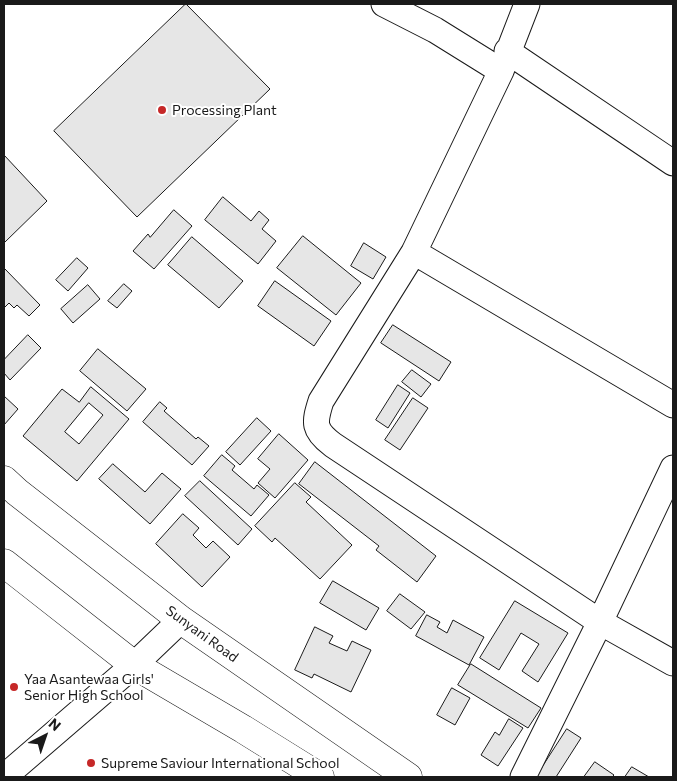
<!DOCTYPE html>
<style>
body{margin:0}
#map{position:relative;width:677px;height:781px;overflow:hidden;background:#fff;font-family:Commissioner,sans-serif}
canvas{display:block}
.frame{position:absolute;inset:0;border:5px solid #1a1a1a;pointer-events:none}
.north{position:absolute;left:20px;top:711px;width:50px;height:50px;-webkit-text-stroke:4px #fff;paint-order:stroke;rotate:41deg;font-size:14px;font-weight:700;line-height:20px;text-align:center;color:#1a1a1a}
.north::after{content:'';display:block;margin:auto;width:18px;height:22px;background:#1a1a1a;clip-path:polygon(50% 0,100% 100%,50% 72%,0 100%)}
</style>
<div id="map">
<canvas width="677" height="781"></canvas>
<div class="frame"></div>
<div class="north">N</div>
</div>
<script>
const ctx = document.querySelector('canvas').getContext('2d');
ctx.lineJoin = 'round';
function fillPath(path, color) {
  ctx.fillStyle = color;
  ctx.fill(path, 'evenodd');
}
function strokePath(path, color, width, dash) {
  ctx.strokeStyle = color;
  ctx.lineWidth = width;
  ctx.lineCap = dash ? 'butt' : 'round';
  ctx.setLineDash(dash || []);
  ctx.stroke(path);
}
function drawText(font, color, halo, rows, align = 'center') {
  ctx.font = font + ' Commissioner,sans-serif';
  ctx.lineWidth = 4;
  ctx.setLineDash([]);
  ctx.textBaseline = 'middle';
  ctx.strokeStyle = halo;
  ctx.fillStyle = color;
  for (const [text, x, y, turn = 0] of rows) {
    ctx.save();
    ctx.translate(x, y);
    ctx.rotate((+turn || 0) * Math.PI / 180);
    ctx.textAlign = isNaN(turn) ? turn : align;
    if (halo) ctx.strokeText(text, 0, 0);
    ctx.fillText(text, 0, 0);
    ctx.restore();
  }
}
const building = new Path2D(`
 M186,4L270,89L137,217L54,131Z
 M4,155L47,201L4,243Z
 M223,197L251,221L259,211L269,220L262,229L276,241L258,264L205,220Z
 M174,210L192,226L154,269L133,251L148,234L150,237Z
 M303,236L361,283L336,315L277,268Z
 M192,237L243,281L219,308L168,265Z
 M364,243L386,257L373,279L351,266Z
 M77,258L88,268L68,291L56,280Z
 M4,268L40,305L29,316L17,305L14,308L9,303L4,308Z
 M275,281L331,321L314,346L258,306Z
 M124,284L132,291L117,308L108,301Z
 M88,285L100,299L73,323L61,309Z
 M393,325L451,362L439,381L381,343Z
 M28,335L41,348L10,380L4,373V360Z
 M98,349L146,389L127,411L80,371Z
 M412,370L431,384L421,397L402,382Z
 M398,385L410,393L388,428L376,420Z
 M91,387L129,419L77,481L23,436L62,389L79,402ZM89,403L103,415L79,444L65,432Z
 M4,396L18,409L4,425Z
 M413,398L428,408L400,450L385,440Z
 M160,402L167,408L164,411L196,439L198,437L209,446L192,465L143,422Z
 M257,418L271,431L240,465L226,452Z
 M279,434L308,460L275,498L258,483L270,469L258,459Z
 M222,455L235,466L232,470L254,489L257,485L269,495L251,516L204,476Z
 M315,462L436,556L417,582L376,550L379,546L299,484Z
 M113,464L145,492L162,473L181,489L150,524L99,479Z
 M200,481L252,529L238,545L185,496Z
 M295,483L311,497L306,502L352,545L320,579L275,538L272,542L255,526Z
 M183,514L199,528L193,535L206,548L213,541L230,557L202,587L156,544Z
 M333,581L379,608L366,630L320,603Z
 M400,594L425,612L411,629L387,611Z
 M515,601L568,633L538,682L522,671L539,644L521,633L499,670L480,658Z
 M427,615L440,622L437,627L447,633L453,620L484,637L469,665L416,636Z
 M315,627L333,636L329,643L347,651L352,641L371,650L351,692L314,674L312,678L295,670Z
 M471,664L541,708L528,728L458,685Z
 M452,688L470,698L455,725L437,715Z
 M509,719L523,728L498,766L481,755L495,732L499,735Z
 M567,729L581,738L556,777H536Z
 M595,762L614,775L612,777H584Z
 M632,767L649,777H625Z`);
fillPath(building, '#e6e6e6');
strokePath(building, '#1a1a1a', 1);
const minor = new Path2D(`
 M384,4L435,30L501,71
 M527,4L501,71L414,252L321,401C314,423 313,430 333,445L600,622L673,663
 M507,51L673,163
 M414,252L673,405
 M4,777L134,665L181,620
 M523,777L600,622L673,468`);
const major = new Path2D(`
 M4,480L17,492L181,620L408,777
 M4,563L134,665L243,729L320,777`);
strokePath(minor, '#1a1a1a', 27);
strokePath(major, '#1a1a1a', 29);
strokePath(minor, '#fff', 25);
strokePath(major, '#fff', 28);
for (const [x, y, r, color] of [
 [162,110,5,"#c62828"],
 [14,687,5,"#c62828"],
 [91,763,5,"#c62828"]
]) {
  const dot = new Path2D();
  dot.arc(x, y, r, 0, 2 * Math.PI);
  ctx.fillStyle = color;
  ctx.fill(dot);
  strokePath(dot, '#fff', 2);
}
drawText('14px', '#1a1a1a', '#fff', [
 ["Processing Plant",172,110],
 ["Yaa Asantewaa Girls'",24,679],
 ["Senior High School",24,695],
 ["Supreme Saviour International School",101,763]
], 'left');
drawText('14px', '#1a1a1a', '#fff', [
 ["Sunyani Road",202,634,36]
]);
</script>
